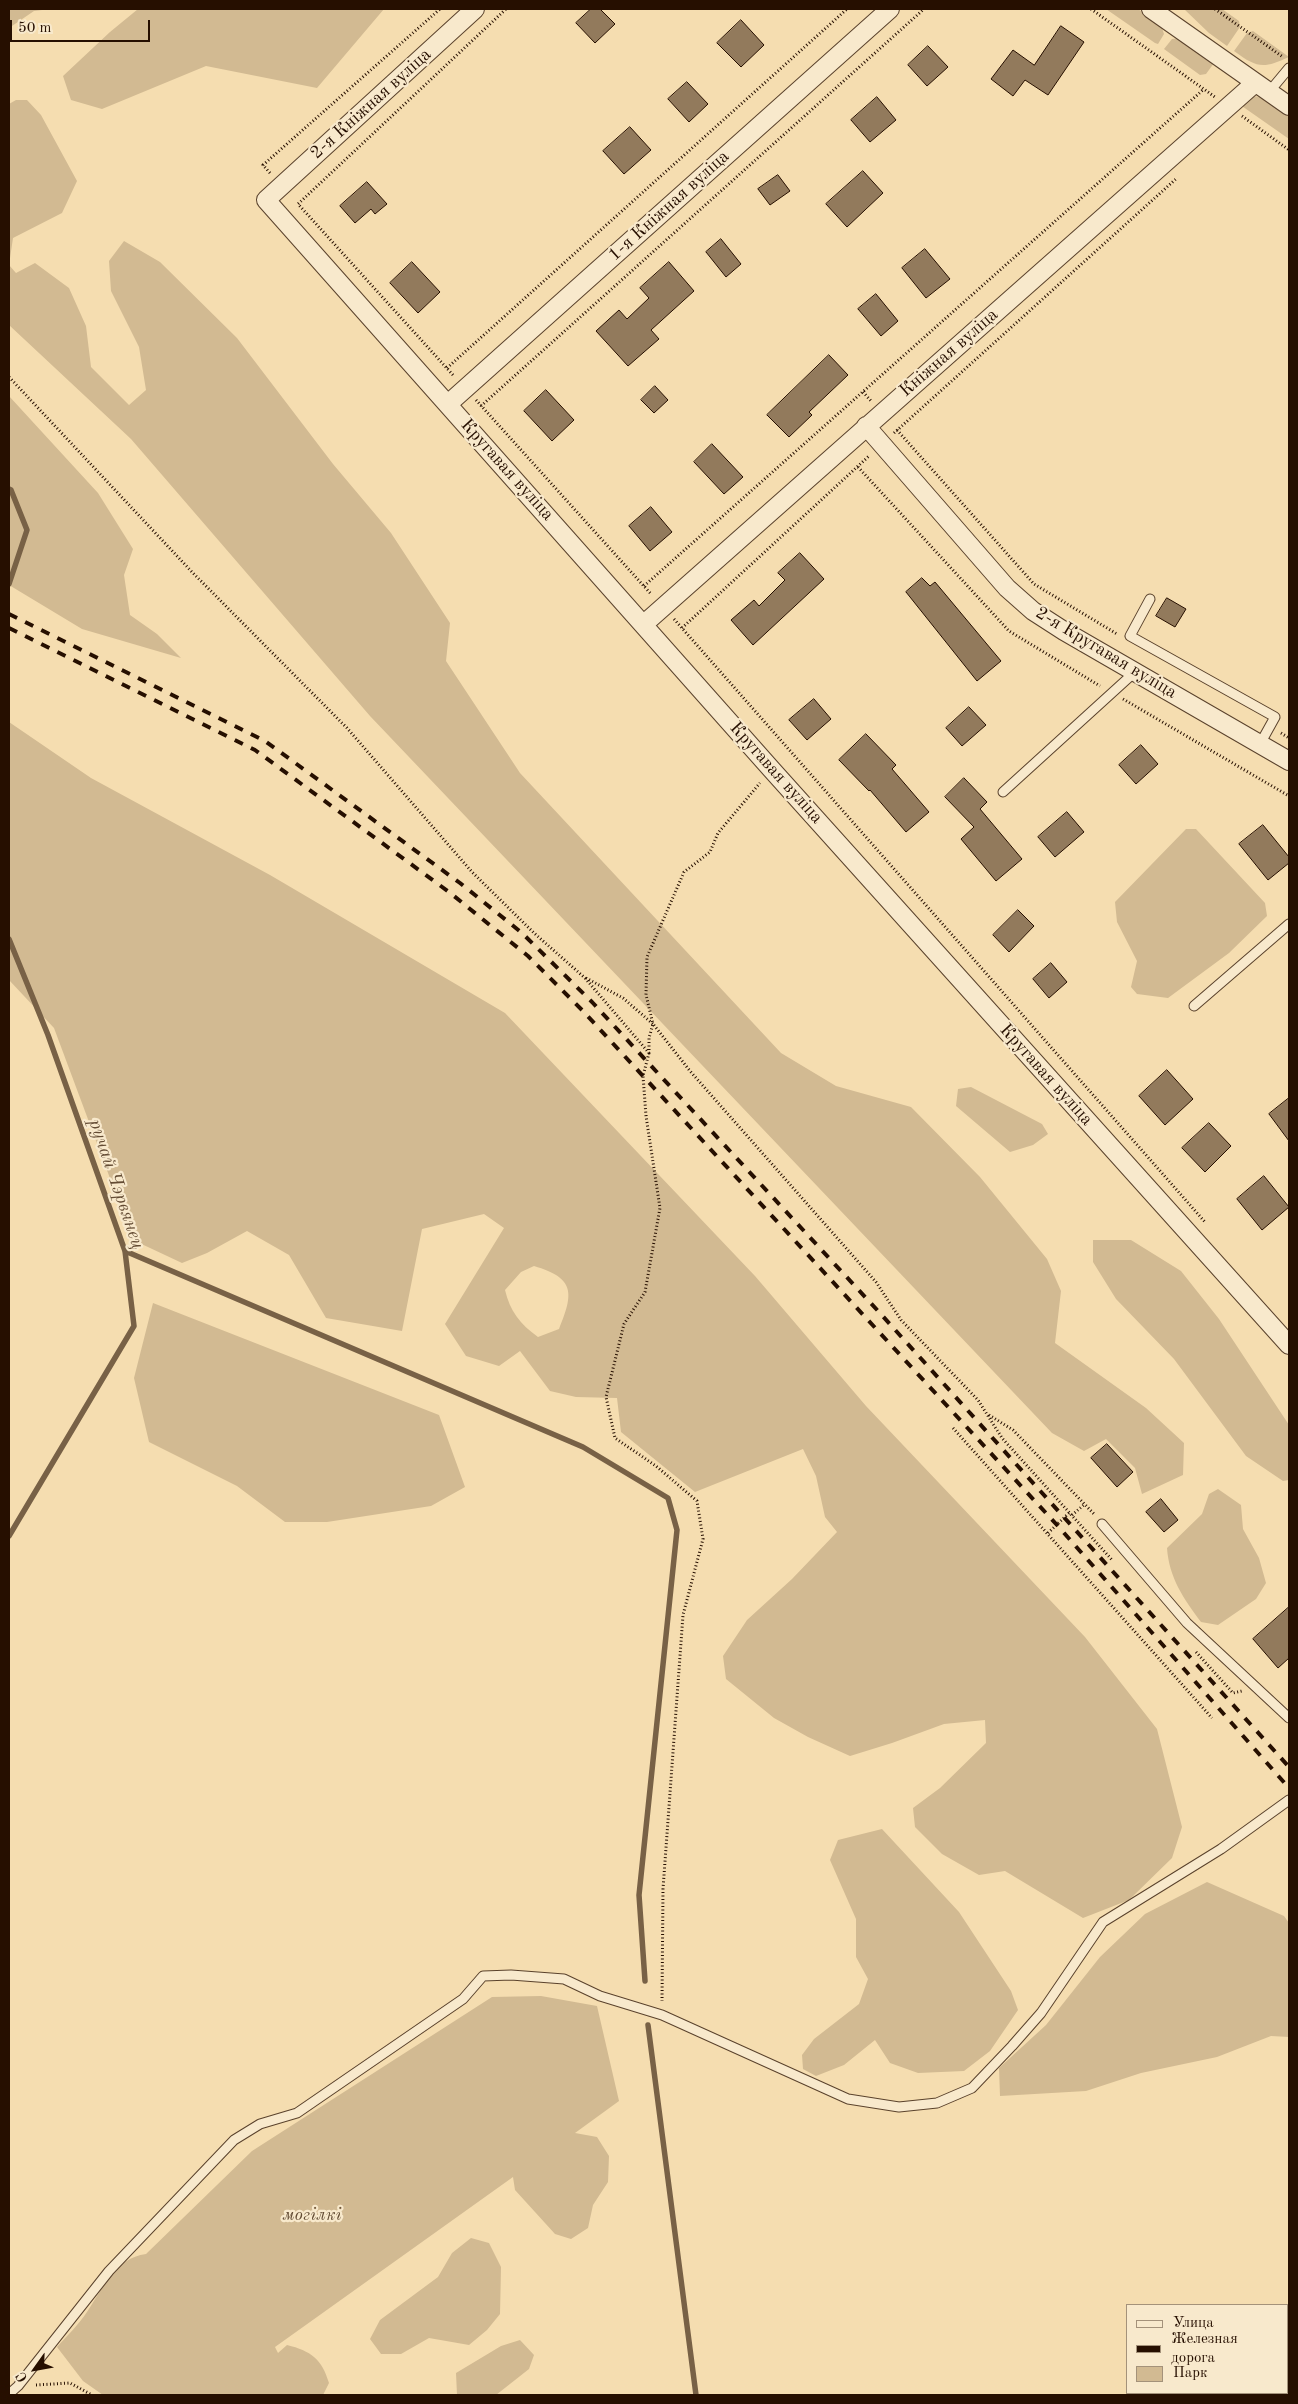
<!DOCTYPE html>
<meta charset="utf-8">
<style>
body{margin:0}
#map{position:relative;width:1298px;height:2404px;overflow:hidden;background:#f5ddb0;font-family:"Old Standard TT",serif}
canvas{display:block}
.frame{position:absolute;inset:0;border:10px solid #260f00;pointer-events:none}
.legend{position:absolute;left:1126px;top:2304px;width:162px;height:90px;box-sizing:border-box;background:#f8e9cc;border:1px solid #a4927a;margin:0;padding:6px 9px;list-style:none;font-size:15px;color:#260f00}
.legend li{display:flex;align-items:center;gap:10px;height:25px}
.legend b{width:25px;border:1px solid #a4927a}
.north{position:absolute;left:10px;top:2344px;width:50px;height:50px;-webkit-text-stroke:4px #f8e9cc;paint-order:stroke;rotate:238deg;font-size:14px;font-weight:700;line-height:20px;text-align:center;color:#260f00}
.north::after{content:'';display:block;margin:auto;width:18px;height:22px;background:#260f00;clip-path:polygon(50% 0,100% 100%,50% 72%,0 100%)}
.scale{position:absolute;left:10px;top:20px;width:140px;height:22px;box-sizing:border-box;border:2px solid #260f00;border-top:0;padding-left:6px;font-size:15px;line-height:18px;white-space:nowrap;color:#260f00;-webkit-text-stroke:4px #f8e9cc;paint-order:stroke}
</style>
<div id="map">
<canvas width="1298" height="2404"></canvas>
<div class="frame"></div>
<ul class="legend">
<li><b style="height:6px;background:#f8e9cc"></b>Улица</li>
<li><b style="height:6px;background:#260f00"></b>Железная дорога</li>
<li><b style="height:14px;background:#d2ba92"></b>Парк</li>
</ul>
<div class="north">С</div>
<div class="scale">50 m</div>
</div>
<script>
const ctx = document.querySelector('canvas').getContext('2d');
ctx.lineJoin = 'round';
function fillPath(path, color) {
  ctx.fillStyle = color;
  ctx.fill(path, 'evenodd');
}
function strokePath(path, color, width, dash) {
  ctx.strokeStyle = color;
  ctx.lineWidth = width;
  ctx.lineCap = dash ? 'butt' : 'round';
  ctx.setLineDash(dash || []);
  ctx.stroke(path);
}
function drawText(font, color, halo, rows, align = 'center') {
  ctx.font = font + ' "Old Standard TT",serif';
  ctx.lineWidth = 4.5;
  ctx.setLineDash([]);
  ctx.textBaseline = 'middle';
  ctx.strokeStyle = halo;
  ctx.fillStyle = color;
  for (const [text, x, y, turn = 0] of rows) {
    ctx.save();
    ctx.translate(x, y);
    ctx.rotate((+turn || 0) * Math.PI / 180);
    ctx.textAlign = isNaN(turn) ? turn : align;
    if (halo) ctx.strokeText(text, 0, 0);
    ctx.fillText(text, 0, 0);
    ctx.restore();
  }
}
fillPath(new Path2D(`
 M9,9H50L34,11L9,28Z
 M138,9H384L317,88L206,66L102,109L71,100L63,76L110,32Z
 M1106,9H1138L1161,25L1164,34L1158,44L1155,43Z
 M1184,9H1222L1239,21L1240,27L1227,46L1209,33Z
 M1253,31L1289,57C1263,69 1257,68 1234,51L1247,33Z
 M1180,38L1214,63L1206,74L1200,75L1164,49L1172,39Z
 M1254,96L1264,98L1289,115V139L1239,104Z
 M16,100H27L41,115L77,181L62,213L13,238L9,265L16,273L35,263L69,288L86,326L91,367L129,405L146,390L139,347L111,291L109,261L124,241L160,262L237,338L333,464L391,533L450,623L446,661L520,773L781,1053L836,1086L911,1107L980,1177L1047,1259L1061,1291L1055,1343L1146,1408L1184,1443L1183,1475L1142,1494L1135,1468L1106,1439L1084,1451L1052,1433L370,716L131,439L9,325V104Z
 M9,396L98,493L133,549L124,575L130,615L157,634L181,658L82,629L9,585Z
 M9,722L91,778L270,875L505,1013L755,1276L866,1406L1085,1637L1157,1729L1182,1827L1172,1858L1129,1900L1083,1918L1005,1871L979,1875L942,1854L915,1827L913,1808L940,1788L986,1743L985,1720L944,1724L892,1743L850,1756L808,1737L774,1718L726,1679L723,1656L747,1620L792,1579L837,1532L825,1517L816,1476L803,1449L695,1492L621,1432L617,1398L576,1397L550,1391L520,1351L499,1366L466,1356L445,1324L504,1228L484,1214L422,1229L402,1331L326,1318L289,1255L247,1231L207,1253L182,1263L133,1240L54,1028L9,980ZM534,1266C575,1278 574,1293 559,1329L538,1337C520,1324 510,1311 505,1290L521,1272Z
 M1186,829H1196L1265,903L1267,916L1229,953L1168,998L1137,994L1131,987L1137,961L1117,922L1115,902Z
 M971,1087L1042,1124L1048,1134L1033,1145L1010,1152L956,1106L958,1089Z
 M1093,1240H1131L1181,1271L1219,1319L1289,1425V1480L1283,1481L1246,1456L1174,1359L1116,1299L1093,1262Z
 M153,1303L439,1415L465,1487L431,1506L327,1522H285L237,1486L149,1442L134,1378Z
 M1218,1489L1241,1505L1243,1529L1259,1558L1266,1583L1256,1599L1218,1625L1201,1622C1184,1599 1169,1578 1167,1548L1202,1514L1209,1494Z
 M882,1829L959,1912L1011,1991L1018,2010L990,2051L964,2071L918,2073L890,2063L875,2040L844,2065L816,2076L803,2069L802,2055L814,2039L859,2004L868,1979L856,1957V1919L830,1860L838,1840Z
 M1207,1882L1284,1916L1289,1923V2037L1271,2036L1217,2057L1141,2073L1086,2091L1000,2096L999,2068L1046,2025L1100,1957L1145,1914Z
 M541,1996L597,2006L619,2101L575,2133L597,2137L609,2156L608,2182L593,2205L588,2228L571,2239L555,2234L515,2190L513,2177L275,2347L278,2353L287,2345C311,2351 322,2359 329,2383L323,2395H103L83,2381L57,2347C67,2336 79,2324 87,2312C103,2288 115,2258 146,2254L252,2151L492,1997Z
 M471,2238L489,2243L501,2267L500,2314L487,2330L469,2345L429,2338L401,2354H381L370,2339L380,2320L438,2277L452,2253Z
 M520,2340L534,2355L529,2369L496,2395H457L456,2373L501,2346Z`), '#d2ba92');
strokePath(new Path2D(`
 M9,489L11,490L27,530L9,584
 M9,939L48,1035L125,1251L134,1326L9,1536
 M125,1251L583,1447L668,1498L677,1530L639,1895L645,1981
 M648,2025L696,2395`), '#786146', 5.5);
const building = new Path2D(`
 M591,9H600L615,24L595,43L576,23Z
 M741,20L764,45L741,67L717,43Z
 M1061,26L1084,42L1048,95L1025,80L1013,96L991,79L1013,50L1034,65Z
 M928,46L948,67L927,86L908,65Z
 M687,82L708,104L689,122L668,99Z
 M877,97L896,120L870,142L851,120Z
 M630,127L651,150L624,174L603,151Z
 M863,171L883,193L847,227L826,204Z
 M778,175L790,191L770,205L758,189Z
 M367,182L387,204L375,214L371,209L355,223L340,206Z
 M721,239L741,264L726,277L706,252Z
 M925,249L950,279L926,298L902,268Z
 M412,262L440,292L418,313L390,283Z
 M669,262L694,291L651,330L659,339L628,366L596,331L619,310L627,319L649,298L640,288Z
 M876,294L898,321L881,336L858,309Z
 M829,355L848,375L809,412L812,415L789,437L767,415Z
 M655,386L668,400L654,413L641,400Z
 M546,390L574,420L552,441L524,411Z
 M712,444L743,477L724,494L694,462Z
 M651,507L672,532L650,551L629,526Z
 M800,553L824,579L753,645L731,620L754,600L759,606L785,580L778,573Z
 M922,578L930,586L935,582L1001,661L977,681L906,592Z
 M1167,598L1186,609L1175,627L1156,616Z
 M814,699L831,719L807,740L789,720Z
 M969,707L986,725L962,746L946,728Z
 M866,734L896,765L892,769L929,812L906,832L870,790L869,791L839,760Z
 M1141,745L1158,764L1136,784L1119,765Z
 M964,778L987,802L980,809L1022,859L996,881L961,839L974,827L945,797Z
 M1067,812L1084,832L1055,857L1038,837Z
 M1263,825L1289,857V863L1268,880L1239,844Z
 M1018,910L1034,926L1009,952L993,935Z
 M1051,963L1067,982L1049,998L1033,979Z
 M1167,1070L1193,1099L1165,1125L1139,1096Z
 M1289,1098V1141L1269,1114Z
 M1209,1123L1231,1146L1205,1172L1182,1148Z
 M1264,1176L1289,1207L1262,1230L1237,1199Z
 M1107,1444L1133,1472L1117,1487L1091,1458Z
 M1161,1499L1178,1520L1164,1532L1146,1512Z
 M1289,1607V1658L1278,1668L1253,1639Z`);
fillPath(building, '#927a5c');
strokePath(building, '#260f00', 1);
const lane = new Path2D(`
 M1269,92L1289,68
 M1150,599L1130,636L1275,717L1260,744
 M1003,792L1136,671
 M1194,1006L1289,924
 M1102,1524L1187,1623L1289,1718
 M9,2394L18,2386L109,2271L234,2140L260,2124L297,2113L463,1999L483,1976L511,1975L564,1979L600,1996L662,2015L848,2099L899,2107L937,2103L972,2088L1012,2046L1041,2013L1103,1922L1221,1849L1289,1800`);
const street = new Path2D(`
 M475,9L266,200L772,770L1289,1345
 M1151,9L1289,106
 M448,404L890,9
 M866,426L1007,588L1033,611L1064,631L1289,761
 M644,624L1255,83`);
strokePath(lane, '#5a422c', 11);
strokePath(street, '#5a422c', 20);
strokePath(new Path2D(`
 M1091,9L1215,97
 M1215,9L1283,57
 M1242,116L1289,150
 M270,173L263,165L440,9
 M447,368L847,9
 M453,375L298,204L506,9
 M9,377L192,572L347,728L472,872L534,933L585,978L649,1053V1038L653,1024L690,1071L876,1282L901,1320L978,1400L1002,1438L1113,1561
 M863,392L871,401
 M476,400L651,594
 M481,406L924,9
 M897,430L1034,584L1117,634
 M894,433L1177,178
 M858,467L1009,631L1100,686
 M644,586L1204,89
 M674,619L1205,1222
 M682,628L869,456
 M1123,699L1289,796
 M1281,733L1289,738
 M586,978L623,998L653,1024L646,995L647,957L684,872L710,852L718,833L760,783
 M649,1053L643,1076L646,1116L660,1208L645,1292L624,1324L606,1397L615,1438L656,1466L697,1501L703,1539L683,1615L663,1889L662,2001
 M989,1415L1013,1430L1095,1515
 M953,1428L1212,1718
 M1072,1515L1085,1504
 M1048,1533L1070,1512
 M1196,1652L1233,1693L1242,1691
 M36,2385L70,2383L92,2395`), '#260f00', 3, [1, 2.5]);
strokePath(lane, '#f8e9cc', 9);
strokePath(street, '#f8e9cc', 18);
strokePath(new Path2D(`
 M9,614L265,741L460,883L522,933L592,1002L879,1312L1289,1767
 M9,628L255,750L449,892L528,956L583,1011L1057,1525L1289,1788`), '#260f00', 4, [9, 9]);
drawText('18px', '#260f00', '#f8e9cc', [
 ["2-я Кніжная вуліца",371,104,-42],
 ["1-я Кніжная вуліца",669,206,-42],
 ["Кніжная вуліца",949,353,-41],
 ["Кругавая вуліца",507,470,48],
 ["2-я Кругавая вуліца",1106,653,31],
 ["Кругавая вуліца",776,773,48],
 ["Кругавая вуліца",1046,1075,48]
]);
drawText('italic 18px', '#624b33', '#f8e9cc', [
 ["могілкі",312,2215]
]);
drawText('italic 19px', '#644c34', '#f8e9cc', [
 ["ручай Чэрвянец",116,1184,71]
]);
</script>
